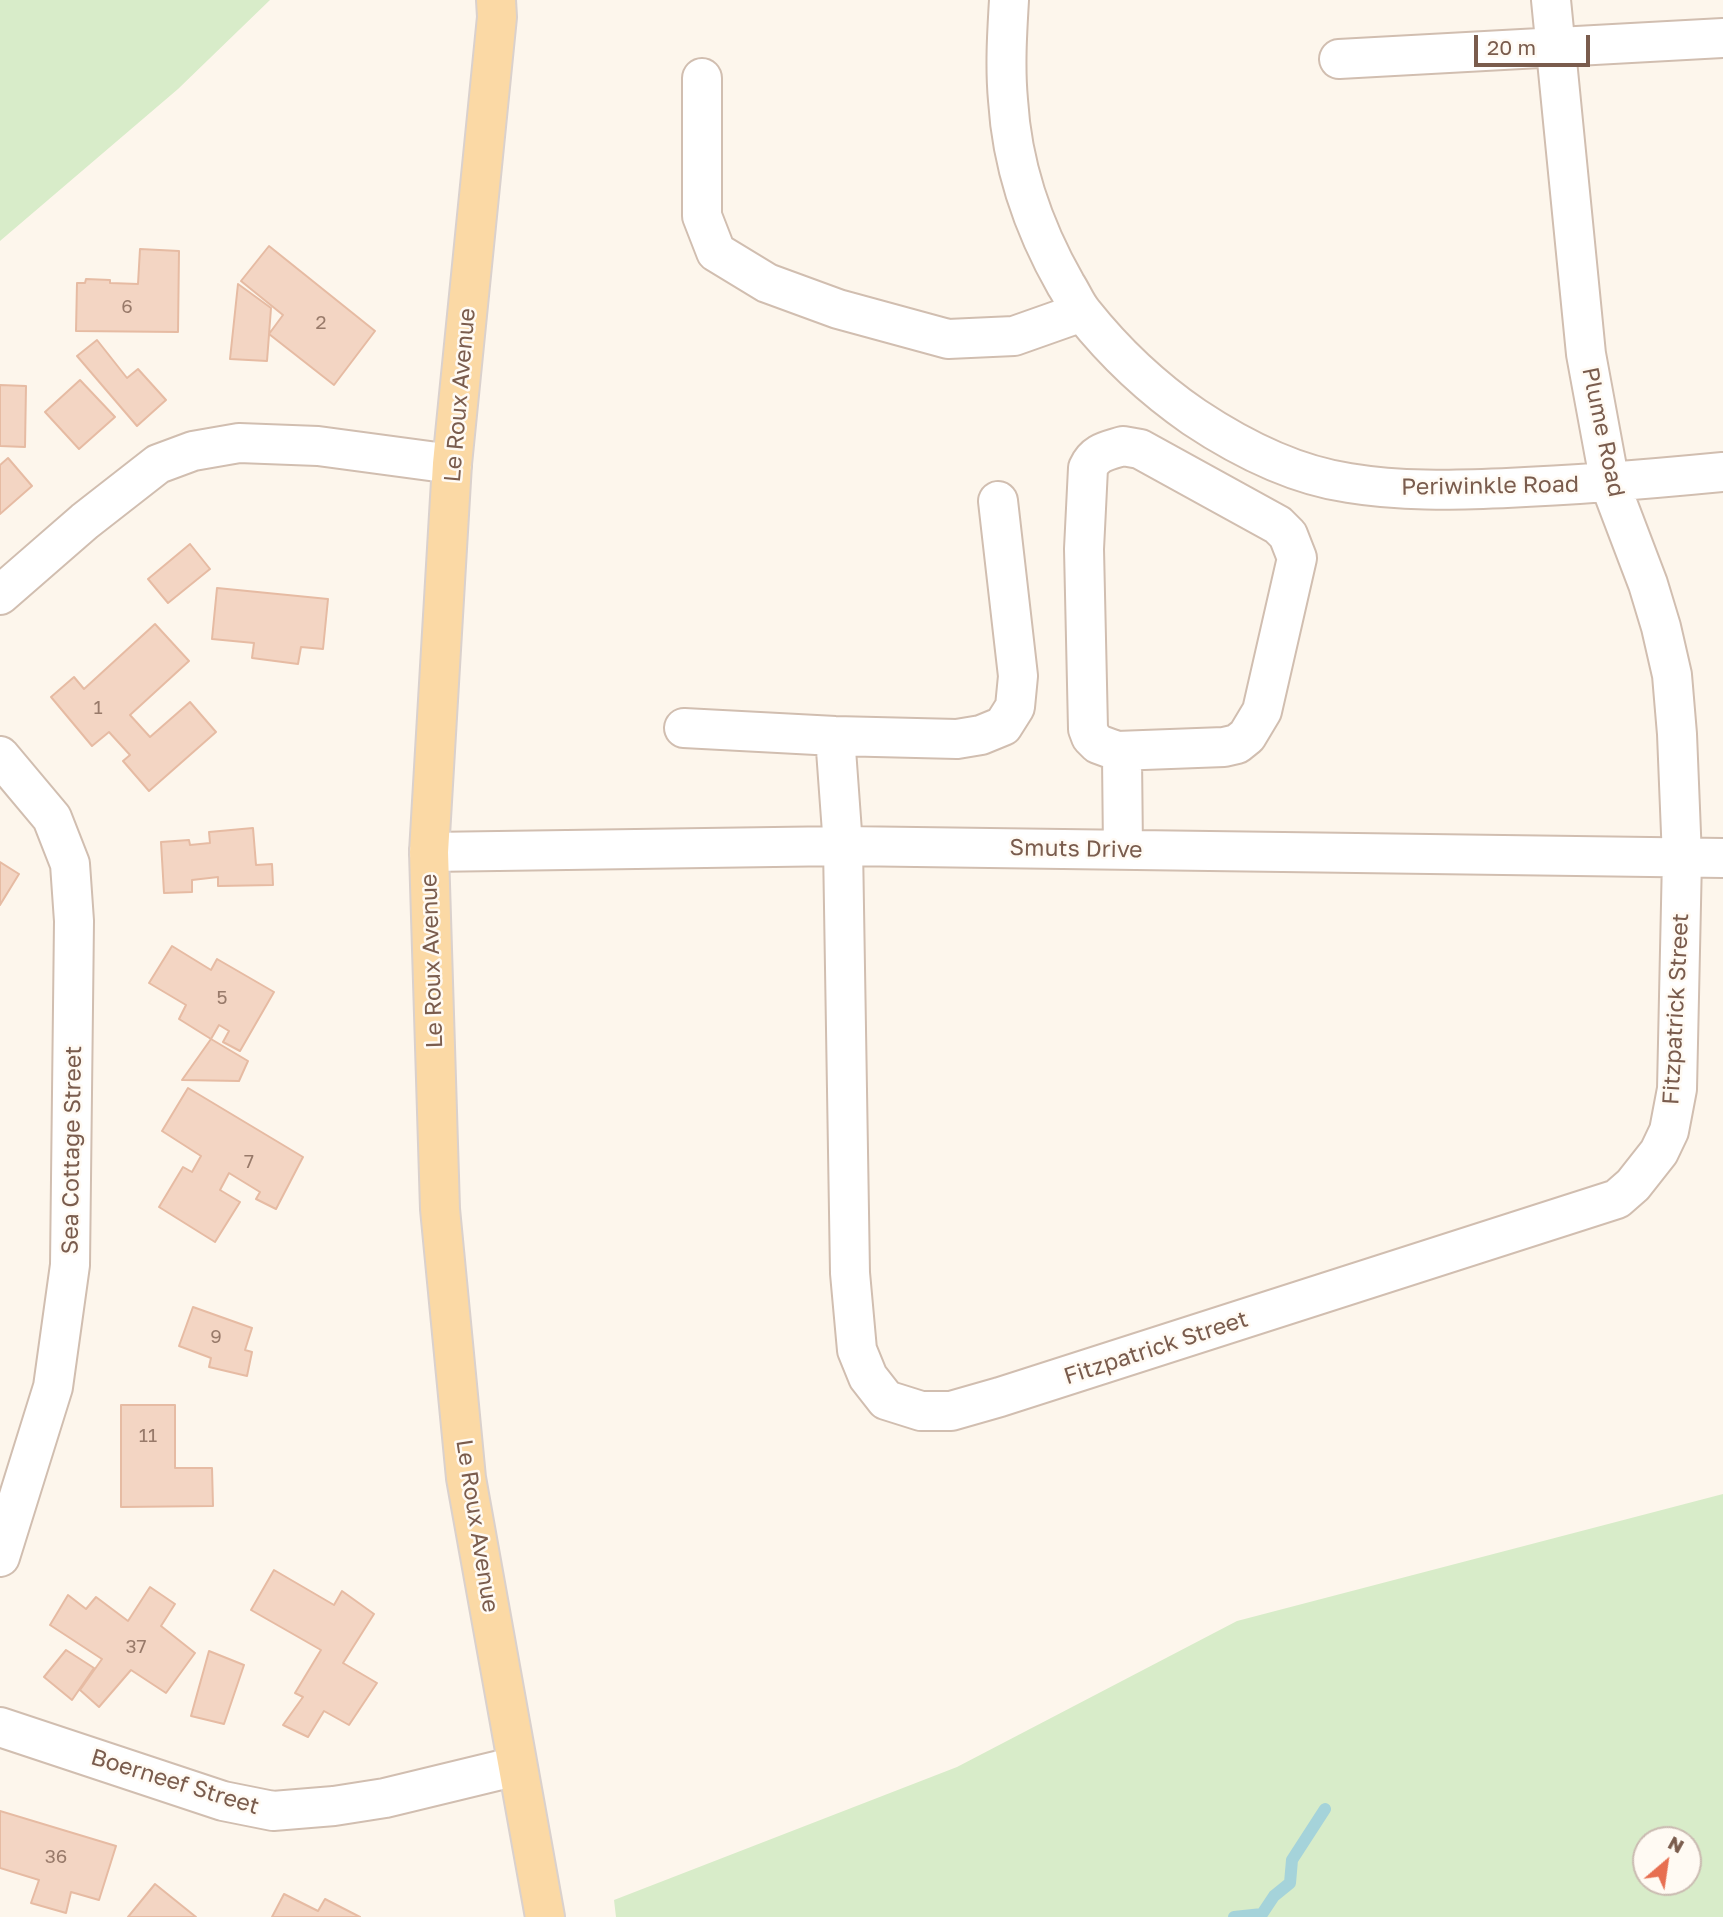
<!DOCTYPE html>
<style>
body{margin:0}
#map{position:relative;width:1723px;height:1917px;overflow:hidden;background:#fdf6ec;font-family:"Golos Text",sans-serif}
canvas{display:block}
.north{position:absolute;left:1632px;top:1826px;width:70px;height:70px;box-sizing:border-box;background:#fffaf3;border:2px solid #cabbb1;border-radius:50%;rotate:29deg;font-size:19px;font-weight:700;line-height:28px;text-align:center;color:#7a5c4d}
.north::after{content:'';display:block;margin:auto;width:24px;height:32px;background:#e76f51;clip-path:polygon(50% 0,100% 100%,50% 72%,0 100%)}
.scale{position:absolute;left:1474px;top:35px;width:116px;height:32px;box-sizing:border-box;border:4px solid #7a5c4d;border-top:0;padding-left:9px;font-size:21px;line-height:24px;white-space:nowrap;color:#7a5c4d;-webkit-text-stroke:5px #fffaf3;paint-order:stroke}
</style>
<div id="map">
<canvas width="1723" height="1917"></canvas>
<div class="north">N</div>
<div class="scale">20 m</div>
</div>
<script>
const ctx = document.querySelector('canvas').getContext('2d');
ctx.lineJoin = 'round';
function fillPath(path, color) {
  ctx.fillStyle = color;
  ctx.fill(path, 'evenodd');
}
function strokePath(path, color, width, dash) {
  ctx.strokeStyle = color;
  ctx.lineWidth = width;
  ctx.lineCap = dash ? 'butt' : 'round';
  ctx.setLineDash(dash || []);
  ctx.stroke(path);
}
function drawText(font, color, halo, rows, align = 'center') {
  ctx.font = font + ' "Golos Text",sans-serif';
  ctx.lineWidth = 5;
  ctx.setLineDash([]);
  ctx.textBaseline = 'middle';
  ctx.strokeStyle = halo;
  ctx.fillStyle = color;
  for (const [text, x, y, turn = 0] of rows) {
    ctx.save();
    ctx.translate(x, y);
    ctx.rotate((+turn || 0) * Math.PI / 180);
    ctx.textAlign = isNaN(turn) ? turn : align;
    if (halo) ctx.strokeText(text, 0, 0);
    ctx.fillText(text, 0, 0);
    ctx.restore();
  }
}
fillPath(new Path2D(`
 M0,0H270L178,89L0,241Z
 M1723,1494V1917H616L614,1900L957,1767L1237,1621ZM1688,1840V1882H1646V1840Z`), '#d8ecc9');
strokePath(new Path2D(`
 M1234,1917L1262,1914L1274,1896L1290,1883L1292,1860L1325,1809`), '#a5d3da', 12);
const building = new Path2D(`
 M269,246L375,331L334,385L269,334L283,315L241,281Z
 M140,249L179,251L178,332L76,331L77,283H85L86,279L110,280V283L138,284Z
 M238,284L271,308L267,361L230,359Z
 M97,340L127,378L138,369L166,400L137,426L77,356Z
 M80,380L115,417L79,449L45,412Z
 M0,385L26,386L25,447L0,446Z
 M8,458L32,486L0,514V465Z
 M190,544L210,569L168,603L148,579Z
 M217,588L328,599L323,649L301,647L298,664L252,658L254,643L212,639Z
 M155,624L189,661L130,715L150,737L190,702L216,732L149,791L123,761L130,755L109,732L92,746L51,697L74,677L84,689Z
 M253,828L256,865L272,864L273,885L218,886V877L192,880V892L164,893L161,842L189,840L190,845L210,843L209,832Z
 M0,862L19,874L0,905Z
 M172,946L211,970L217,959L274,992L240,1051L223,1042L229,1031L219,1025L211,1039L179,1019L186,1005L149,983Z
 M211,1039L248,1061L239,1081L182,1080Z
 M188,1088L303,1157L276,1209L256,1199L260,1192L229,1173L220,1190L240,1202L215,1242L159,1207L183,1167L192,1172L201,1156L162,1131Z
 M193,1307L252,1328L245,1350L252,1352L247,1376L209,1367L211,1358L179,1346Z
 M121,1405H175V1468H212L213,1506L121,1507Z
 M274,1570L334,1605L342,1591L374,1614L343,1663L377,1683L349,1725L324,1711L308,1737L283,1725L303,1697L295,1693L321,1650L251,1610Z
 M150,1587L175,1604L161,1626L195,1653L166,1693L131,1670L99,1707L80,1690L102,1659L50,1625L68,1595L86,1609L96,1597L128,1621Z
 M66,1650L94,1668L72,1700L44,1677Z
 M209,1651L244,1665L224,1724L191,1716Z
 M0,1811L116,1846L99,1900L71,1892L66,1913L31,1903L39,1880L0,1868Z
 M155,1884L196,1917H128Z
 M284,1894L318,1911L325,1899L360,1917H272Z`);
fillPath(building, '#f3d5c3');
strokePath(building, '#e6bba3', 2);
const minor = new Path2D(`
 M1009,0C1007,34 1005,67 1008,100C1012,166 1034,229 1066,285C1072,294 1076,305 1083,313C1114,352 1152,388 1194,417C1239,447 1294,475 1349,483C1404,492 1451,490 1507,488C1579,485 1651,479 1723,472
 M1339,59L1723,38
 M702,78V216L716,252L767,283L838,309L948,339L1014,336L1082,312
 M1123,446L1140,449L1278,525L1288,535L1297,558L1262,711L1247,736L1237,744L1224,747L1117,751L1098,744L1091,737L1088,729L1084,549L1088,468C1095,452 1107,451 1123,446Z
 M0,595L85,521L158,464L193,451L239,443L318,446L452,464
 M684,728L835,736L957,739L981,735L1003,726L1015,707L1018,676L998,501
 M835,736L843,846L850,1273L857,1350L868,1377L886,1400L921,1411H951L1000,1397L1617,1199L1633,1185L1659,1152L1669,1131L1677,1089L1682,858L1677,734L1672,675L1661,627L1648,584L1610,484L1586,354L1551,0
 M1117,751L1122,758L1123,849
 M0,756L52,818L70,864L74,921L70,1265L53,1387L0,1557
 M429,852L843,846L1723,858
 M0,1727L223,1801L273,1811L334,1806L385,1798L517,1766`);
const major = new Path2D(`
 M496,0L497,17L452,464L429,852L440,1209L466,1478L545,1917`);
strokePath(minor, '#d1beb0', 42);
strokePath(major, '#dad1cd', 42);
strokePath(minor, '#fff', 38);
strokePath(major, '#fbd9a5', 38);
drawText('19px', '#987a6a', null, [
 ["6",127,307],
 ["2",321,323],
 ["1",98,708],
 ["5",222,998],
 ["7",249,1162],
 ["9",216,1337],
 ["11",148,1436],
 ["37",136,1647],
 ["36",56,1857]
]);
drawText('23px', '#7a5c4d', '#fffaf3', [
 ["Le Roux Avenue",460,395,-85],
 ["Plume Road",1603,432,78],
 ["Periwinkle Road",1490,486,-1],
 ["Smuts Drive",1076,849,1],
 ["Le Roux Avenue",432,961,-92],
 ["Fitzpatrick Street",1676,1009,-87],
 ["Sea Cottage Street",72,1150,-89],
 ["Fitzpatrick Street",1156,1348,-18],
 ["Le Roux Avenue",477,1526,81],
 ["Boerneef Street",175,1782,17]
]);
</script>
